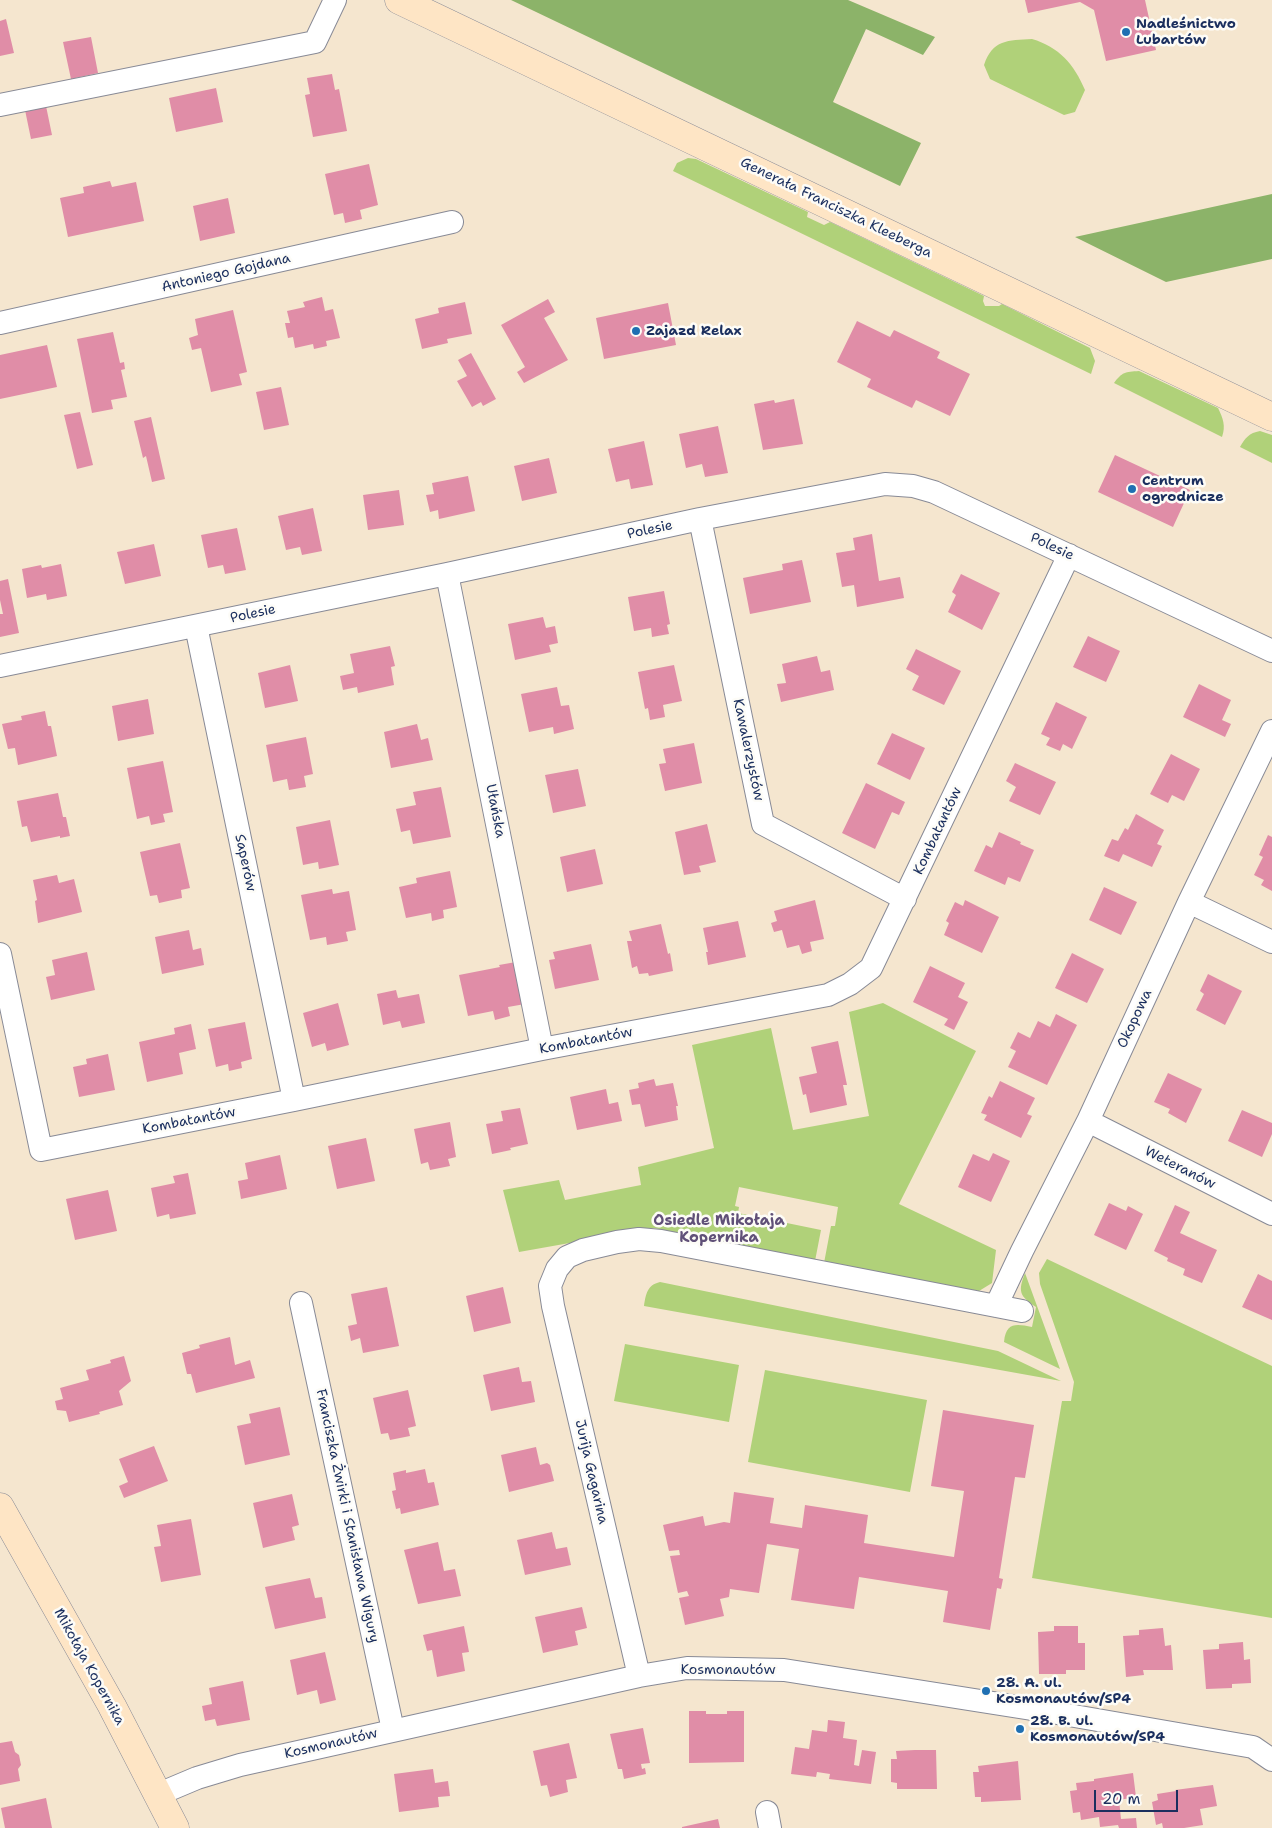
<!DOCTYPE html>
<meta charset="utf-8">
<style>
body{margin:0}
#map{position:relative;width:1272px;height:1828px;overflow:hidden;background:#f5e6cf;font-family:"Shantell Sans",sans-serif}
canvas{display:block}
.scale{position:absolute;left:1094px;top:1790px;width:84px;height:22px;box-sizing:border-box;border:2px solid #1b2f5e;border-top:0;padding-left:6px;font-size:15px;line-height:18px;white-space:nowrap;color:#1b2f5e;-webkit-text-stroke:4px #fdfcf7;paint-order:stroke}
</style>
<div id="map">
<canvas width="1272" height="1828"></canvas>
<div class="scale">20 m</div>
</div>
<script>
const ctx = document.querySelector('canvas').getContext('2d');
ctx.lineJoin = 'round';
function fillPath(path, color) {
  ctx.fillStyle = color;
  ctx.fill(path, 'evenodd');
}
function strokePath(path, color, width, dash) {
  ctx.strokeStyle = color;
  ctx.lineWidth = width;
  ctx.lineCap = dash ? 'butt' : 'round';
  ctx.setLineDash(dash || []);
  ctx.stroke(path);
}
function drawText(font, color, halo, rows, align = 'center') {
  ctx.font = font + ' "Shantell Sans",sans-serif';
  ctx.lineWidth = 5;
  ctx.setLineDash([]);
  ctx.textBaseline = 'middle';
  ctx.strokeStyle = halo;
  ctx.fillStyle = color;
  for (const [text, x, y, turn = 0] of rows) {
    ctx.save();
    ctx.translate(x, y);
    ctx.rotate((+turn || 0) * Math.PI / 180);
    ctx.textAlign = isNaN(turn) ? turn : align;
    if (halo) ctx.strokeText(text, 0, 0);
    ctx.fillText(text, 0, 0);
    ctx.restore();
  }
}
fillPath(new Path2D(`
 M1032,39C1059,47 1074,64 1085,90L1075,112L1064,115L990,79L984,65C992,40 1008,40 1032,39Z
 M688,158L696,159L808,212L807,217L824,225L830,222L984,296L983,301L985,306H999L1002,304L1090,348L1095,361L1091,374L673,171L677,163Z
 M1139,371L1218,408C1223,418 1226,426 1222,437L1114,383C1122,372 1125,372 1139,371Z
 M1260,431L1272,435V463L1240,447C1245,438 1249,433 1260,431Z
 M883,1003L976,1051L899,1204L996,1250L992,1283L979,1291L824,1263L831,1226H835L838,1207L739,1187L735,1206L739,1207L738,1213L821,1230L815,1261L654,1228L519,1252L503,1190L559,1180L565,1200L641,1185L638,1167L714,1148L692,1045L771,1028L793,1130L869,1116L849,1012Z
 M1047,1259L1272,1366V1618L1032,1578L1062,1401H1071L1074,1382L1040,1284L1039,1273Z
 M1025,1273L1060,1369L1004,1342C1006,1322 1016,1324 1032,1327L1036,1307C1019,1296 1018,1291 1025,1273Z
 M660,1282L998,1351L1061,1381L644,1306C646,1294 647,1285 660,1282Z
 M625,1344L739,1365L729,1422L614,1401Z
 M765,1370L927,1400L910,1492L748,1462Z`), '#b0d179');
fillPath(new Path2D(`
 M511,0H848L935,37L923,55L866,29L833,102L921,143L900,186Z
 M1272,194V259L1166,282L1075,237Z`), '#8cb369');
fillPath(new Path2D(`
 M1025,0H1145L1156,50L1106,61L1094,10L1080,2L1028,13Z
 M6,19L14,53L0,56V21Z
 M91,37L98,73L71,79L63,42Z
 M332,74L335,90L339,89L347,131L313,137L305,95L310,94L307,78Z
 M216,88L223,122L176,132L169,98Z
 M46,106L52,135L31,139L25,110Z
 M369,164L378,205L360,210L362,219L345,223L343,213L334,215L325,174Z
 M110,181L112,187L136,182L144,221L68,237L60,198L84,193L83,187Z
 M228,198L235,233L200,241L193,206Z
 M322,297L325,311L333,309L340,338L326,341L327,346L314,349L313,344L295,348L293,337L288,338L285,323H290L287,311L305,307L303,302Z
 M548,299L555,312L544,318L568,360L524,383L517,372L525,367L501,325Z
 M465,302L472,334L447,339L448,343L422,349L415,319L439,313L438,308Z
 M668,303L676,345L604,359L596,318Z
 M233,310L247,372L239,374L242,385L211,392L201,348L192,350L189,338L198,335L195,319Z
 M857,321L890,337L894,330L940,352L937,358L970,374L950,416L916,400L912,408L867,387L871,379L837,362Z
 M113,332L120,363L124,362L125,369L121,370L127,397L111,400L113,409L92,413L77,339Z
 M47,345L57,387L0,399V355Z
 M471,353L496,399L483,406L481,402L472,407L457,381L467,376L458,360Z
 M281,387L289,425L264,430L256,392Z
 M794,399L803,444L763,450L754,404L774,400L775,403Z
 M80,412L93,465L77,469L64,415Z
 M151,417L165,479L152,482L146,456L143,458L134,421Z
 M718,426L728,473L705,477L702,464L686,468L679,434Z
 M644,441L653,485L631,489L629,479L616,482L608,449Z
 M1115,455L1190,490L1173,527L1098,492Z
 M549,458L557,493L522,501L514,466Z
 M468,476L475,511L439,519L438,510L430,512L426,495L434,494L432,483Z
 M399,490L404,525L368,530L363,495Z
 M313,508L322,551L302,555L300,547L286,550L278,516Z
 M237,528L246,570L225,574L223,565L208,568L201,535Z
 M872,534L879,581L900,577L904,598L857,607L854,585L842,587L836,553L855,550L853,538Z
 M154,544L161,576L125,584L117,552Z
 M802,560L811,602L750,614L743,578L783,570L782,564Z
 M61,564L67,596L47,600L46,594L27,598L22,569L41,565L42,568Z
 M961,574L1000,593L982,630L948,612L956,595L952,592Z
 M8,579L19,633L0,637V614H3L0,600V581Z
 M664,591L670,624L667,625L669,634L652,637L651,628L634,631L628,597Z
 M543,617L546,628L555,626L558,643L549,645L551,652L515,660L508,624Z
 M1088,636L1120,651L1106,682L1073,667Z
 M390,646L395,666L391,667L394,685L358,693L357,687L343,690L340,676L354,673L350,654Z
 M916,649L961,671L944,705L912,690L919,676L906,669Z
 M817,656L821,672L830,670L834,690L781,702L777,684L786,683L782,664Z
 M290,665L298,701L265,708L258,673Z
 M674,665L682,701L663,705L665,717L650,720L648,708L645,709L638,672Z
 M1199,684L1231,700L1222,720L1231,724L1225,737L1183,717Z
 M557,687L561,706L569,705L574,729L554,734L553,727L529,732L521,694Z
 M148,699L154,734L118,741L112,706Z
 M1056,702L1087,717L1072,749L1063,744L1060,751L1046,745L1050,738L1041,734Z
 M45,711L48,726H51L57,756L18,765L15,748L8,749L2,724L22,720L21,716Z
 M417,724L421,740L428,738L433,760L391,768L384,732Z
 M892,733L925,748L910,780L877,764Z
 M306,737L313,774L304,776L306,787L289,790L287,779L273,782L266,745Z
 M694,743L702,783L665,791L659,764L666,763L663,749Z
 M1171,754L1200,769L1184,801L1172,795L1168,803L1150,794Z
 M163,761L173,812L163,814L165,822L151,825L149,816L137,819L127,768Z
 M1015,763L1056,782L1040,815L1009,801L1016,787L1006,781Z
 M578,769L586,806L553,813L545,775Z
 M866,783L905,802L899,815L892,812L875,849L842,833Z
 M441,787L451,837L413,844L410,830L401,832L396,809L416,805L413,792Z
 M58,793L63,817H66L70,836L60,838V836L31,842L27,826L22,827L17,801Z
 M1136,814L1164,830L1157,844L1162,846L1152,867L1123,854L1119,862L1104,856L1112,839L1118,841L1125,828L1128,830Z
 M330,820L339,865L319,869L318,862L303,865L296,827Z
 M707,824L716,862L699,866L701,872L684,875L675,832Z
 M999,832L1021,842L1020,844L1034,850L1020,882L1008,877L1005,885L974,871L986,845L992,848Z
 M1268,835L1272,837V891L1261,885L1264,880L1254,875L1263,857L1259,855Z
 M180,843L190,888L181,890L182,898L159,903L157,895L150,896L140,852Z
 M595,849L603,884L567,892L560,857Z
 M450,871L457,907L443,910L444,918L432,921L431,913L406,918L399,887L417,883L416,878Z
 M57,875L59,883L74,879L82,912L38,923L35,901L37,900L33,880Z
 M1104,887L1137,902L1121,935L1089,920Z
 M332,889L333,894L349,891L356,930L346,932L348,941L327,945L326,937L310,940L301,895Z
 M815,900L824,939L810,942L812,951L802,954L799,945L787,948L782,930L774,932L771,923L777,921L774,911Z
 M965,900L999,917L982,953L944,935L949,923L946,921L955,902L963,906Z
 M738,921L746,957L708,965L706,952H708L703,928Z
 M661,924L668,954L670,953L673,971L649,976L648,973L639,974L637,966L632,968L627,941H632L629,931Z
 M189,930L193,950L201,948L204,965L162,974L155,937Z
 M591,944L599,980L555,989L549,960L555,959L553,952Z
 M87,952L95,990L51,1000L46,977L55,975L52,960Z
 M1072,953L1104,969L1087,1003L1055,988Z
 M516,962L525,1004L508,1007L510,1016L495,1020L493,1011L468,1016L459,975L500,967L499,965Z
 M930,966L965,983L958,997L968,1002L954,1030L944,1025L948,1019L913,1002Z
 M1208,974L1242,991L1225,1025L1196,1010L1204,994L1200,991Z
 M396,990L398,998L419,994L425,1023L402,1028L400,1021L383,1025L377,994Z
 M338,1003L349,1045L327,1051L325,1043L312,1047L303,1013Z
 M1056,1014L1077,1025L1047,1085L1008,1067L1016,1051L1010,1048L1018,1032L1030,1038L1038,1021L1050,1027Z
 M245,1022L252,1059L241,1062L242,1068L229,1071L228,1064L216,1067L208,1029Z
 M191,1024L196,1049L179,1053L183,1074L147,1082L139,1042L175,1034L174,1028Z
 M838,1041L847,1085H843L847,1105L810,1113L806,1094L803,1095L799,1077L817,1073L811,1047Z
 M108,1054L115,1090L79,1097L73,1067L87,1064L86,1059Z
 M1168,1073L1202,1089L1186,1123L1168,1113L1170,1109L1154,1102Z
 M654,1079L656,1086L673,1083L678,1106H676L678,1120L645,1127L640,1104L632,1105L629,1090L639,1088L638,1083Z
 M1000,1081L1035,1098L1027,1114L1032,1116L1021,1138L984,1120L987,1115L981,1113L989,1096L992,1098Z
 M606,1089L609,1104L618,1102L622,1121L577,1130L570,1097Z
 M520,1108L528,1144L510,1148L511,1150L492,1154L486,1124L503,1121L501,1111Z
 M1242,1110L1272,1123V1134L1262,1157L1228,1141Z
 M450,1122L456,1157L448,1159L450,1166L430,1170L428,1162L421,1164L414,1129Z
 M366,1138L375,1181L337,1189L328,1146Z
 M993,1153L1010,1161L991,1202L958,1187L973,1154L989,1161Z
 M280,1155L287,1189L241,1199L238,1181L248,1179L245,1163Z
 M188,1173L196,1214L170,1219L169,1214L157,1217L151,1188L175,1183L173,1176Z
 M108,1190L117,1231L75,1240L66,1199Z
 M1109,1203L1126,1211L1128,1206L1143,1214L1126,1250L1094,1235Z
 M1175,1205L1190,1212L1180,1233L1217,1250L1202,1283L1183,1275L1185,1269L1167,1261L1168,1258L1154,1251Z
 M1258,1274L1272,1281V1320L1242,1307Z
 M387,1287L399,1346L363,1353L360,1338L351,1341L348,1326L357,1324L351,1294Z
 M503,1287L511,1323L474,1332L466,1296Z
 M230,1337L235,1365L250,1360L255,1378L196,1393L191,1374H187L182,1353L200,1348L199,1345Z
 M124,1356L131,1381L119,1391L123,1405L99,1412L100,1414L69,1422L66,1411L57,1410L55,1401L63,1399L60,1388L89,1380L86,1370L111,1363L110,1360Z
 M519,1367L522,1382L531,1381L535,1402L491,1411L483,1375Z
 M408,1390L416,1426L408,1428L410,1436L390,1440L388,1433L381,1434L373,1398Z
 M280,1407L290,1455L245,1465L237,1426L251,1423L249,1414Z
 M943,1410L1034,1425L1025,1478L1015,1477L999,1578L1003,1579L1001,1589L997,1588L990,1630L943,1622L948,1591L859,1577L854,1609L791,1600L799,1549L767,1544L759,1593L730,1589L729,1597L720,1599L724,1616L685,1625L679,1598L689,1596L687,1591L678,1593L670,1556L680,1555L679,1550L669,1551L663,1525L703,1516L705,1526L724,1522L730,1523L734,1492L774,1498L770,1523L802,1528L805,1505L868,1515L864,1543L954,1557L964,1491L931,1486Z
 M154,1446L168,1481L124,1498L119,1486L128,1482L119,1459Z
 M536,1447L540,1465L547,1463L550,1465L554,1481L509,1492L501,1455Z
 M425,1469L428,1483L434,1482L439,1505L401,1514L400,1508L396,1509L392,1491L396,1490L393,1473L406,1470V1473Z
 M292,1494L299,1525L292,1527L295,1540L263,1548L253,1503Z
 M191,1519L201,1575L161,1582L154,1547L161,1546L157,1525Z
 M552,1532L556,1549L567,1547L571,1565L525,1575L517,1540Z
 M438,1542L444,1571L455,1569L461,1596L418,1604L404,1550Z
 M310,1578L315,1598L322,1597L326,1618L275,1629L265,1587Z
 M582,1607L587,1628L575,1631L578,1645L543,1653L535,1617Z
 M464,1626L469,1652L462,1653L465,1671L437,1677L432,1650L427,1651L423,1635Z
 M1054,1626H1078V1643H1085V1670H1066V1674H1039L1038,1632L1054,1631Z
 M1163,1628L1165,1646L1171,1645L1173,1670H1143L1144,1675L1126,1677L1123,1636L1139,1635V1630Z
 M1243,1642L1244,1660L1250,1659L1251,1683L1232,1684V1688L1206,1689L1203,1650L1219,1649V1644Z
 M325,1652L336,1700L320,1704L317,1690L297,1695L290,1660Z
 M243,1681L250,1720L217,1726L215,1719L205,1721L202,1706L212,1704L209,1688Z
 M689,1711H706V1714H727V1711H744V1762L689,1763Z
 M828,1720L845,1722L843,1738L857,1740L854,1765L859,1766L862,1750L876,1752L871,1784L829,1779L830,1774L817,1772L816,1777L791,1774L795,1747L809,1749L812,1730L827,1732Z
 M643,1728L650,1763L641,1764L642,1769L645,1768L646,1774L624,1779L622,1769H618L610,1734Z
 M12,1741L15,1752L19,1755L21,1765L18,1769L20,1781L0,1785V1743Z
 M569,1743L577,1778L566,1780L568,1792L550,1797L547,1785L541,1786L533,1751Z
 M915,1750H936L937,1789H897V1783L891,1782V1759H897L896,1751Z
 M1018,1761L1021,1800L981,1802V1797H975L973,1772H979L978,1766Z
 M433,1769L435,1783L448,1781L450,1796L438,1797L439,1807L399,1812L394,1774Z
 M1133,1773L1136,1797L1119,1800L1121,1819L1136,1818L1137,1828H1119L1118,1825L1100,1827L1099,1817L1081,1820L1080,1812L1073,1813L1070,1791L1077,1790L1076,1783L1094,1781V1779Z
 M1213,1785L1217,1806L1200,1809L1203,1825L1184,1828H1163L1162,1823L1156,1825L1152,1802L1158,1800L1157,1794L1176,1791L1175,1790Z
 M46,1798L52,1828H5L1,1808Z
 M718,1819L720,1828H682V1827Z`), '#e08da7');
const street = new Path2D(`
 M0,105L315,42L335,0
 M0,323L452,222
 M700,519L763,824L905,899
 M447,574L542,1049
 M196,626L294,1100
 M0,666L447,574L700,519L885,484L913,486L934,492L1272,651
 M1189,902L1272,942
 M0,954L41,1150L294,1100L542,1049L828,995L850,984L871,968L1069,555
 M1088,1121L1272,1214
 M301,1303L393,1730
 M996,1306L1022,1251L1088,1121L1189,902L1272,731
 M639,1676L553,1306L550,1286L557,1269L567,1257L583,1250L617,1242L639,1239L661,1241L1022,1311
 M159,1794L197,1778L240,1765L639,1676L687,1668L784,1670L1057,1713L1253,1747L1272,1760
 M767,1812L770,1828`);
const secondary = new Path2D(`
 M399,0L1272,417
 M0,1507L112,1706L175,1828`);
strokePath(street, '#888a96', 24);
strokePath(secondary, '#888a96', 29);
strokePath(street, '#fff', 22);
strokePath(secondary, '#fee5c5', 28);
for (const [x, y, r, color] of [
 [1126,32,5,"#1f6fb2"],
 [636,331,5,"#1f6fb2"],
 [1132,489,5,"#1f6fb2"],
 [986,1691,5,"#1f6fb2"],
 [1020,1729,5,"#1f6fb2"]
]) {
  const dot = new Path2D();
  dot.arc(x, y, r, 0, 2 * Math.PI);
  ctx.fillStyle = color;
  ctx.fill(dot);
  strokePath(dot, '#fdfcf7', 2);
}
drawText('bold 14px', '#1b2f5e', '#fdfcf7', [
 ["Nadleśnictwo",1136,24],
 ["Lubartów",1136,40],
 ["Zajazd Relax",646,331],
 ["Centrum",1142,481],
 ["ogrodnicze",1142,497],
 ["28. A. ul.",996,1683],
 ["Kosmonautów/SP4",996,1699],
 ["28. B. ul.",1030,1721],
 ["Kosmonautów/SP4",1030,1737]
], 'left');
drawText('14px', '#1b2f5e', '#fdfcf7', [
 ["Generała Franciszka Kleeberga",836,208,26],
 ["Antoniego Gojdana",226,273,-13],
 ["Polesie",650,530,-12],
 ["Polesie",1052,547,25],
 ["Polesie",253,614,-12],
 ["Kawalerzystów",748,750,78],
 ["Ułańska",495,811,79],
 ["Kombatantów",938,831,-65],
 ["Saperów",245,863,78],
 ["Okopowa",1135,1019,-65],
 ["Kombatantów",586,1041,-11],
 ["Kombatantów",189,1121,-11],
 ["Weteranów",1180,1168,27],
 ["Jurija Gagarina",591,1472,77],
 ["Franciszka Żwirki i Stanisława Wigury",347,1516,78],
 ["Mikołaja Kopernika",89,1667,61],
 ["Kosmonautów",728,1670],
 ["Kosmonautów",331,1744,-13]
]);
drawText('bold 15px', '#605078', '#fdfcf7', [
 ["Osiedle Mikołaja",719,1221],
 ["Kopernika",719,1238]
]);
</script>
